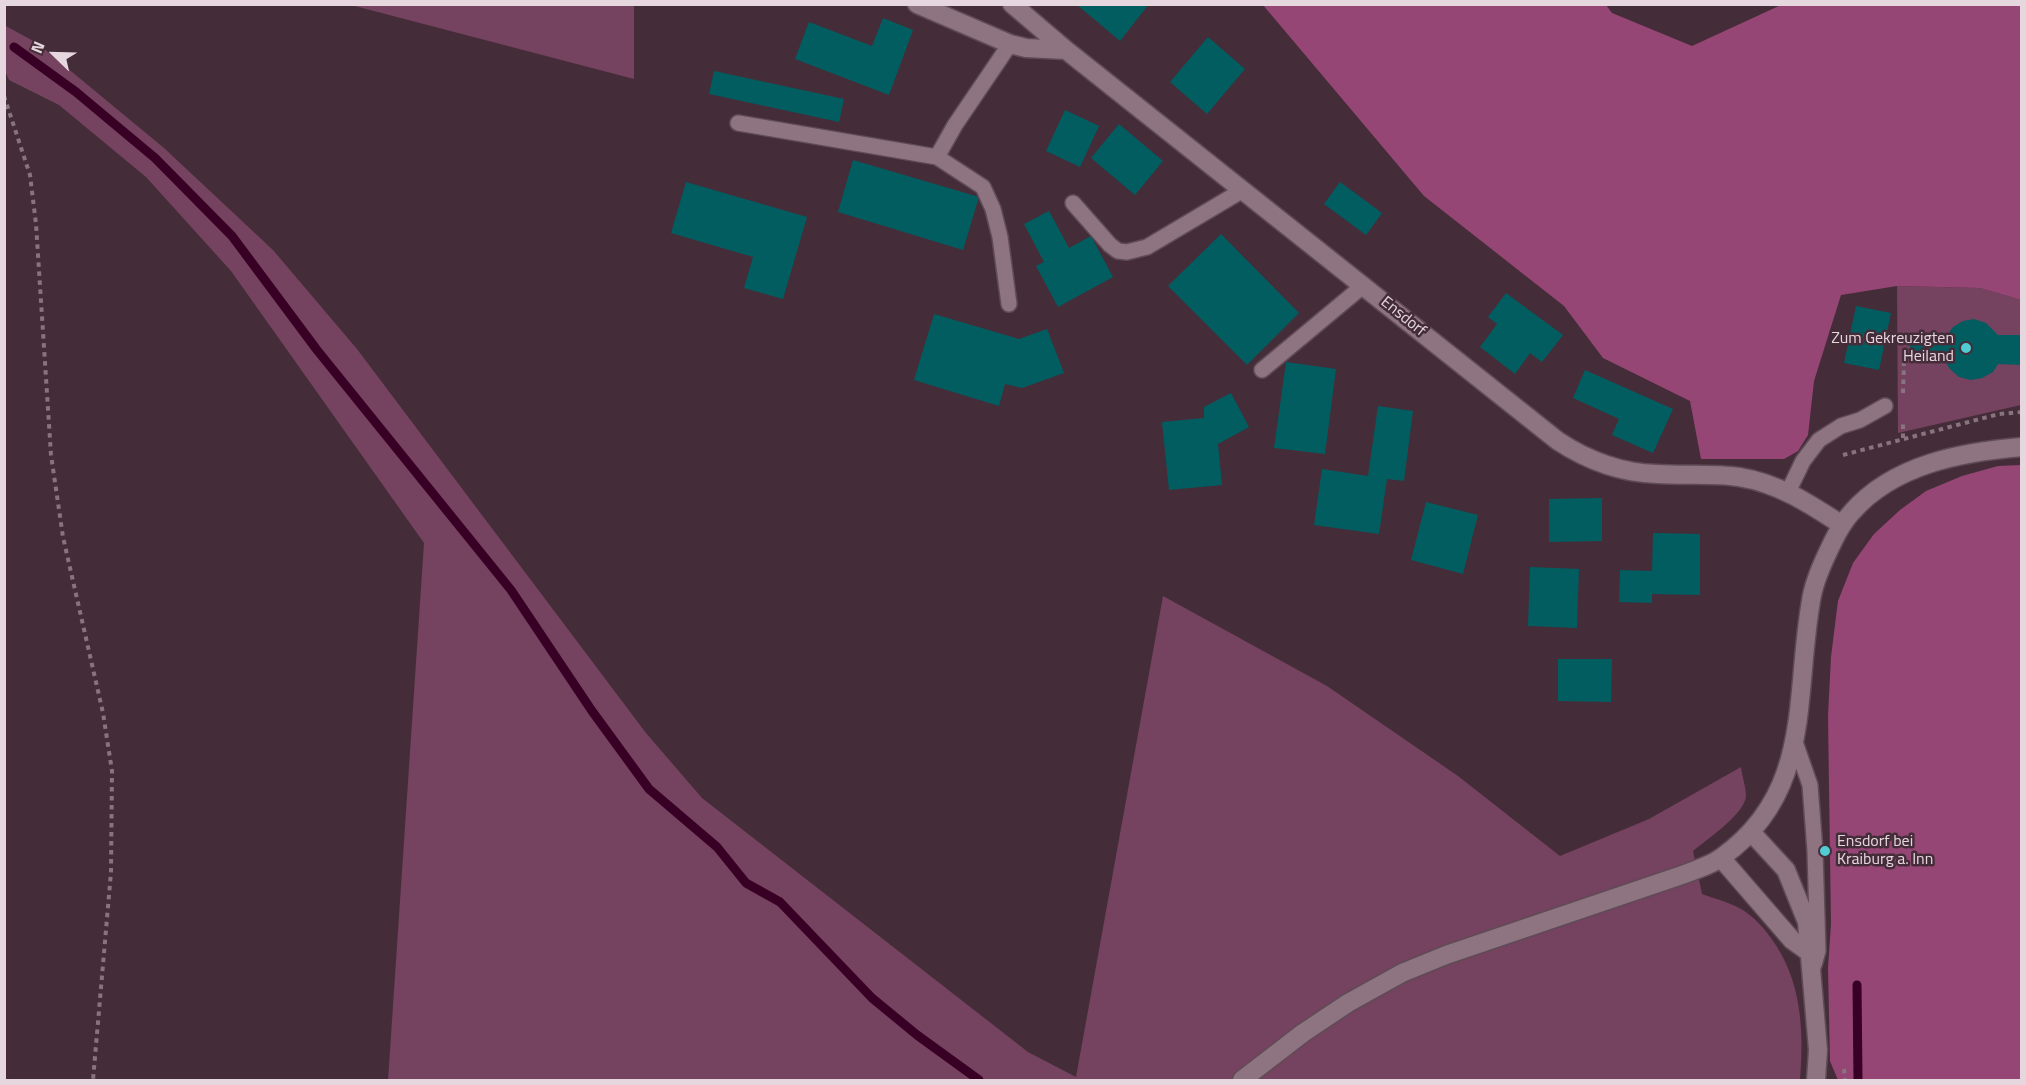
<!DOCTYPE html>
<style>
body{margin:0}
#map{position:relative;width:2026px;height:1085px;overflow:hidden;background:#442d39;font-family:"Titillium Web",sans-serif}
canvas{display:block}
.frame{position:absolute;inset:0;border:6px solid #e6d7de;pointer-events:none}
.north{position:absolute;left:24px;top:24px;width:60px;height:60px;-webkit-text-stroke:4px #442d39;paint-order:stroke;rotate:293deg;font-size:16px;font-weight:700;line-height:24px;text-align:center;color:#e6d7de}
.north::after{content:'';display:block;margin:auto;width:21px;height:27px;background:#e6d7de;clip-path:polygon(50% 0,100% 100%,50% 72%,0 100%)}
</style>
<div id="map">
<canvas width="2026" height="1085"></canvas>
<div class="frame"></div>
<div class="north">N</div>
</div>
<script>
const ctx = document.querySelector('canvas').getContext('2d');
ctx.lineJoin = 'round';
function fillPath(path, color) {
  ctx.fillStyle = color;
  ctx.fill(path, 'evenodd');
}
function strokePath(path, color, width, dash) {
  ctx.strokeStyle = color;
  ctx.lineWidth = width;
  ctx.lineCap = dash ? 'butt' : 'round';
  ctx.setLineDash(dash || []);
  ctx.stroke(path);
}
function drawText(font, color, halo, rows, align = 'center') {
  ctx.font = font + ' "Titillium Web",sans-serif';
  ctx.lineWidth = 5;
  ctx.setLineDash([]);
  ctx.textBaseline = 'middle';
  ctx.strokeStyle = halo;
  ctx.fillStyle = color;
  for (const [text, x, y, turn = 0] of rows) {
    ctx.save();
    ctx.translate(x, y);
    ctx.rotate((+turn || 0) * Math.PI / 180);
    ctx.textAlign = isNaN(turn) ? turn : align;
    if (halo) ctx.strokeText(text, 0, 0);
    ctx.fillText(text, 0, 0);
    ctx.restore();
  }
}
fillPath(new Path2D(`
 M351,5H634V79Z
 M4,25L37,43L164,148L273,250L357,349L646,733L702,798L1028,1052L1076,1077L1163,596L1327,686L1458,776L1560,856L1649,819L1741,767C1742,776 1746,787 1746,796C1745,814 1706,840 1693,851L1702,894C1715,899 1729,902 1741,909C1753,916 1763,927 1771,938C1802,980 1804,1031 1800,1080H388L424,543L231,271L146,177L59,105L9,80L5,71Z
 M1897,286L1980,288L2021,300V405L1898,433Z`), '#75425f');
fillPath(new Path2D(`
 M1263,5H1606L1612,13L1692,46L1781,5H2021V300L1980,288L1897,286L1841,295L1814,381L1808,435L1798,451L1784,459H1701L1690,401L1603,358L1564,306L1424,196Z
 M2021,465V1080H1838L1830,1061L1828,968L1831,924L1828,716L1831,657L1838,601L1853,563L1874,534L1900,510L1926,491L1962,476L1998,466Z`), '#964675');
strokePath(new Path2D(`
 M14,47L76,92L155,158L232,236L317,350L511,590L592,711L649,789L717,847L746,883L780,902L872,998L917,1035L979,1080
 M1857,985L1858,1080`), '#380025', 9);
fillPath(new Path2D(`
 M1076,4H1149L1120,41Z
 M883,18L913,30L889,95L795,59L809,22L872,46Z
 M1208,37L1245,69L1207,114L1170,82Z
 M714,71L844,99L839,122L709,94Z
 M1065,110L1099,126L1080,167L1046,151Z
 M1119,124L1163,161L1135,195L1091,158Z
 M853,160L979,197L963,250L838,212Z
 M686,182L807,217L783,299L744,288L753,257L671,233Z
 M1340,182L1382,213L1366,235L1324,204Z
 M1049,211L1069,248L1091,236L1113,277L1058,307L1036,266L1044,262L1024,224Z
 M1221,234L1299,313L1247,365L1168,286Z
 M1506,293L1563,335L1542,362L1530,353L1515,374L1480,347L1497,324L1488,317Z
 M1856,306L1891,313L1879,370L1844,363Z
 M934,314L1019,339L1047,329L1064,373L1022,388L1005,384L999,406L914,380Z
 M1974,319L1986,323L1998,335H2022V365L1998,364L1993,372L1982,378L1971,380L1959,377L1950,369L1946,363L1910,362V334L1947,335L1953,327L1963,321Z
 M1286,362L1336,369L1325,454L1274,448Z
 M1585,370L1673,409L1653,453L1612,435L1619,419L1573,398Z
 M1231,393L1249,427L1218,444L1222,485L1169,490L1162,422L1204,418V407Z
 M1378,406L1413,411L1404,481L1387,479L1379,534L1314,525L1322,469L1368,476Z
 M1602,498V541L1549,542V499Z
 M1426,502L1478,515L1463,574L1411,560Z
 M1653,533L1700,534V595L1652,594V603L1619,602L1620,570L1652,571Z
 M1530,567L1579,569L1577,628L1528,626Z
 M1558,659H1612L1611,702L1558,701Z`), '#025d61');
const lane = new Path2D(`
 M738,123L937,157L983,187L993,209L1000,237L1009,304
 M937,157L955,125L1010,44
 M1073,203L1110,245L1118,251L1127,252L1147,247L1243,190
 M1262,370L1364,285
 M1788,492L1803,461L1819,440L1841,426L1860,420L1885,406
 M1795,742L1810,785L1815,851L1818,951L1814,965`);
const street = new Path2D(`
 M917,4L1010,44L1026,48L1066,50
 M1012,4L1066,50L1558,441C1587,460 1621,473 1657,474C1684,476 1712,473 1739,477C1778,483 1810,504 1842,525`);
const secondary = new Path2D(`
 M1751,832L1786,870L1807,922L1818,1050L1816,1080
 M1721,858L1792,940L1810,953
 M1242,1080L1303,1033L1348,1003L1402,973L1446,955L1685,874C1697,869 1712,865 1722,857C1813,792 1794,697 1811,601C1813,585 1820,569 1827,554C1834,539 1841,524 1852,512C1894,464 1962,452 2022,447`);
strokePath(lane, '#5f4b56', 18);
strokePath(street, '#5f4b56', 21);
strokePath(secondary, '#5f4b56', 21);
strokePath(new Path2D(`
 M4,96L30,175L36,224L51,455L63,537L103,713L112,771L111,872L93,1080
 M1903,393L1904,363
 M1903,438V421
 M1843,455L1999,414L2022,412
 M1844,1069L1845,1080`), '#88747e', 4, [4.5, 4.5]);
strokePath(lane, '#8e7381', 15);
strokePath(street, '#8e7381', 18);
strokePath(secondary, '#8e7381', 18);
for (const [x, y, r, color] of [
 [1966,348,6,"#51ccd3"],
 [1825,851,6,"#51ccd3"]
]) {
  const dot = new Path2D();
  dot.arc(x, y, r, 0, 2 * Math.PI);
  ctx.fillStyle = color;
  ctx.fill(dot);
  strokePath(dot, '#442d39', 2);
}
drawText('16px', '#e6d7de', '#442d39', [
 ["Ensdorf",1403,317,39]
]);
drawText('16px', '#e6d7de', '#442d39', [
 ["Zum Gekreuzigten",1954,339],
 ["Heiland",1954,357],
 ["Ensdorf bei",1837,842,"left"],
 ["Kraiburg a. Inn",1837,860,"left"]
], 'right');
</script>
